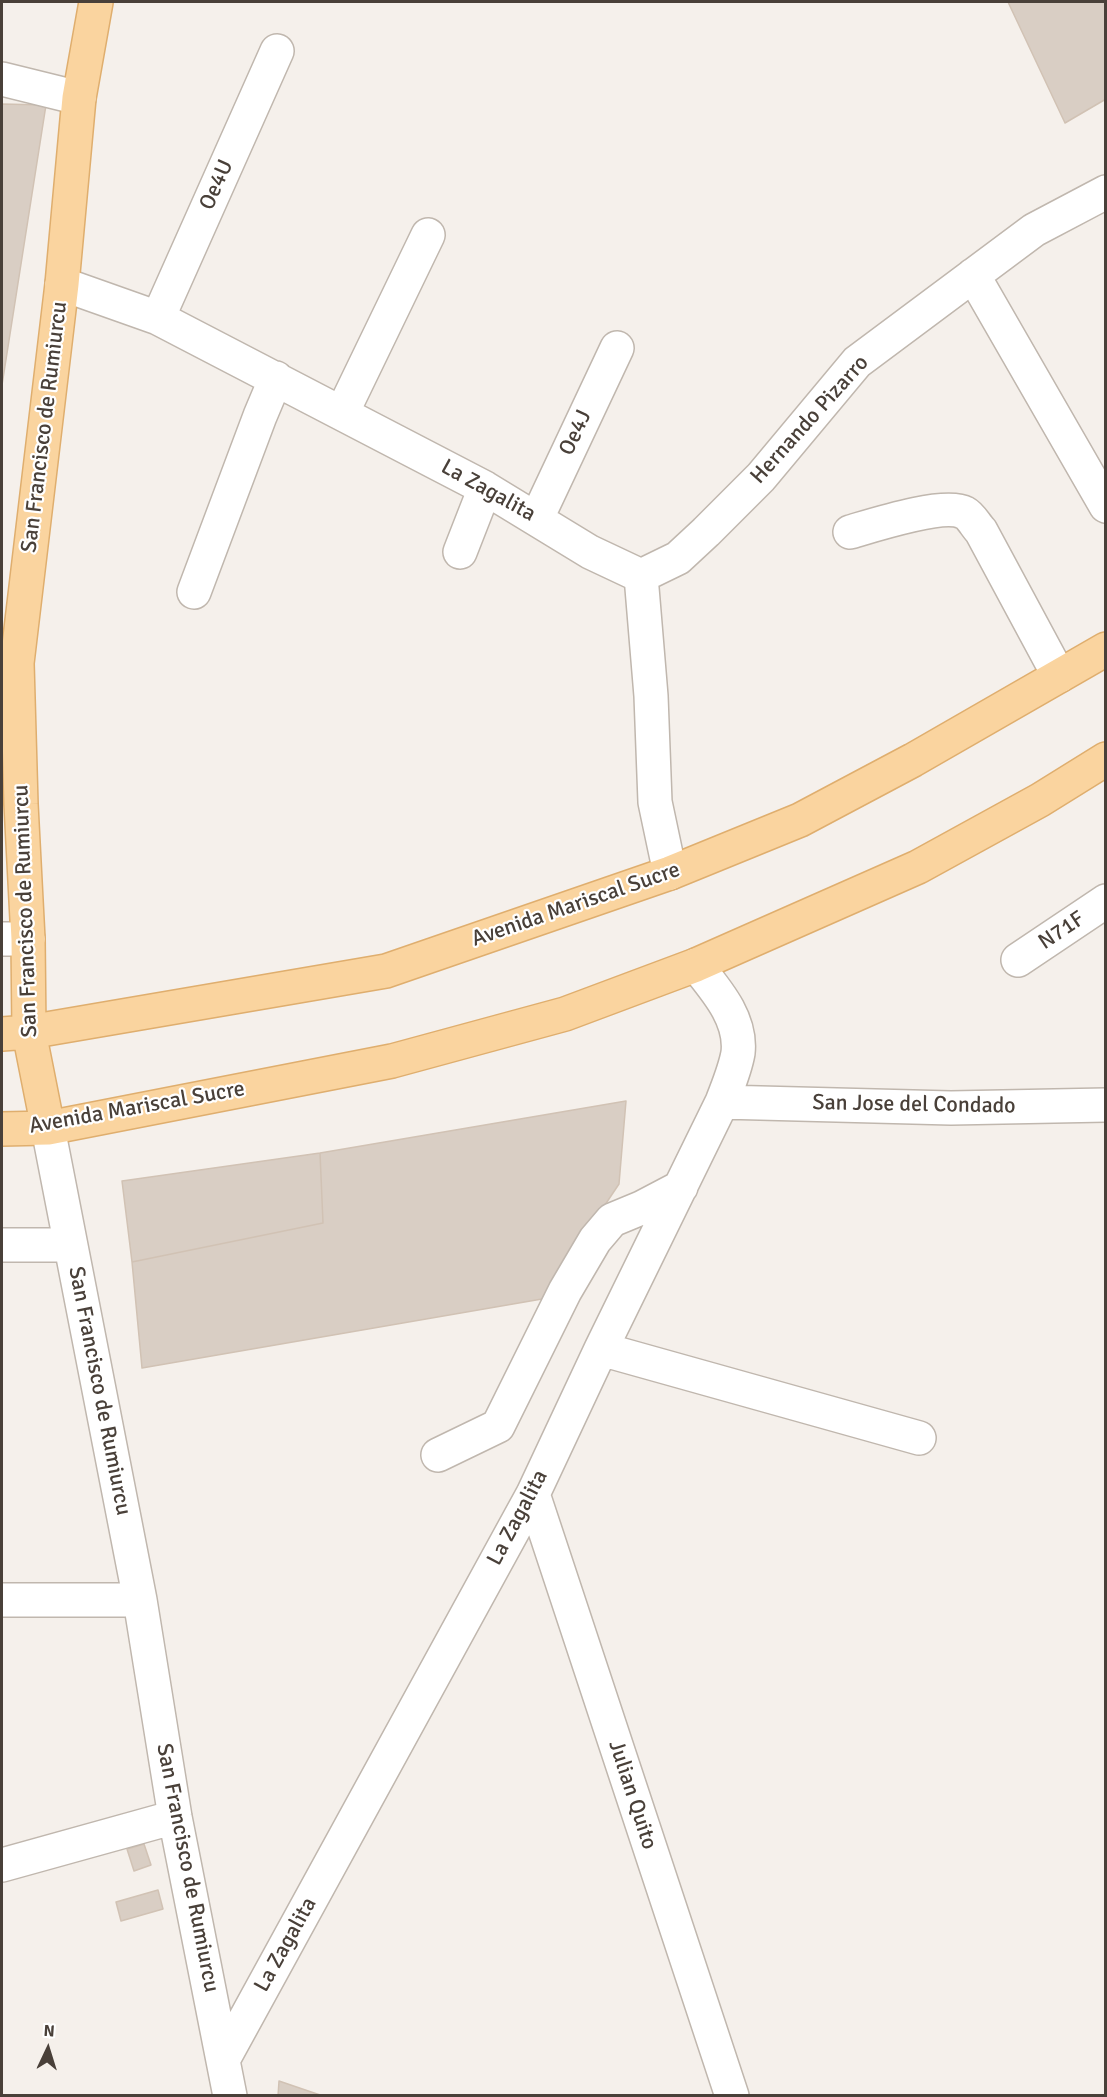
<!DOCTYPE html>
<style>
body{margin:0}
#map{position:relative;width:1107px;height:2097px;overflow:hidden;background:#f5f0eb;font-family:Signika,sans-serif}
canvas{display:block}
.frame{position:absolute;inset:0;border:3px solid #494039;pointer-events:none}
.north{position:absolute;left:18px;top:2019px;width:60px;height:60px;-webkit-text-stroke:4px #fff;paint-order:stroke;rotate:4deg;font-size:16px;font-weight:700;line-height:24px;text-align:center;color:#494039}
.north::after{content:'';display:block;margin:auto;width:21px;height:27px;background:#494039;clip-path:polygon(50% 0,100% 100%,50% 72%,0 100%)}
</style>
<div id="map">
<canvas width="1107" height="2097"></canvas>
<div class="frame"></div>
<div class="north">N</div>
</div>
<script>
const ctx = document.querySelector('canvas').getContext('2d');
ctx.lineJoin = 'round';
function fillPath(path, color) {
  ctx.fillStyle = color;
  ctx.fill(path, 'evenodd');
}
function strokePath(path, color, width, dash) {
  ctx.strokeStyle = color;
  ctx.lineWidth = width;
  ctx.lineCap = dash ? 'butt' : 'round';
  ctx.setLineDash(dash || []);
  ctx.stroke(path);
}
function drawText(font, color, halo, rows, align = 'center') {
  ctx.font = font + ' Signika,sans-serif';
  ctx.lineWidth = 4.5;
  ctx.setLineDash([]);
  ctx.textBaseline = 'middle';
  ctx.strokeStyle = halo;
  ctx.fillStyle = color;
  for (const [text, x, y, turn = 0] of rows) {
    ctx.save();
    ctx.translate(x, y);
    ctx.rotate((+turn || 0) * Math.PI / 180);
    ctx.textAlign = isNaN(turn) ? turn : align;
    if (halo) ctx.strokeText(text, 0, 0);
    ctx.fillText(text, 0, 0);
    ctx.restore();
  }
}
const building = new Path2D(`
 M1008,2H1106V99L1065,123Z
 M2,104L46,105L2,385Z
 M626,1101L619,1184L542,1299L142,1368L132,1262L323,1223L320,1153Z
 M320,1153L323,1223L132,1262L122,1181Z
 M144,1844L151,1865L134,1871L127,1849Z
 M158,1890L163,1909L121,1921L116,1902Z
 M279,2081L323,2096H278Z`);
fillPath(building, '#d9cec4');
strokePath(building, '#d1c2b4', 1.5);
const minor = new Path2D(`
 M2,79L79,98
 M973,275L1106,506
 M62,284L158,318L485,488L590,552L641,576
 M158,318L277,51
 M342,413L428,235
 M537,518L617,348
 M850,532C874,525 945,502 965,513C971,516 976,526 981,531L1059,676
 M460,552L485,488
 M641,576L678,558L706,532L761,477L857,362L1034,230L1106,192
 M641,576L651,696L655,802L670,873
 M194,592L260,416L276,378
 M2,939H28
 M1018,960L1106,901
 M722,1102L951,1108L1106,1105
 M48,1128L140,1600L175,1817L230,2096
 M2,1245H70
 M601,1349L919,1438
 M438,1455L498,1426L565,1291L595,1240L612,1220L641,1208L681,1187
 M533,1494L732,2096
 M2,1600H140
 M2,1865L175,1817
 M224,2058L533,1494L601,1349L722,1102C728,1086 735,1070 738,1053C742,1019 716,990 696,965`);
const major = new Path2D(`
 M2,1034L29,1032L386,971L670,873L800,820L913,760L1106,649
 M48,1128L29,1032L28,939L21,804L17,663L62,284L79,98L96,2
 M2,1129L48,1128L392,1061L565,1014L696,965L918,867L1040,800L1106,759`);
strokePath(minor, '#c0b7ae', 36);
strokePath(major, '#dfae6e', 36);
strokePath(minor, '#fff', 33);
strokePath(major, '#fad49f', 33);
drawText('22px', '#494039', '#fff', [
 ["Oe4U",217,185,-66],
 ["Hernando Pizarro",810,420,-48],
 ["San Francisco de Rumiurcu",45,427,-83],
 ["Oe4J",576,433,-65],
 ["La Zagalita",488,491,29],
 ["Avenida Mariscal Sucre",576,905,-19],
 ["San Francisco de Rumiurcu",26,911,-92],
 ["N71F",1062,931,-34],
 ["San Jose del Condado",914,1105,1],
 ["Avenida Mariscal Sucre",137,1108,-10],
 ["San Francisco de Rumiurcu",99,1391,79],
 ["La Zagalita",518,1518,-62],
 ["Julian Quito",632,1795,72],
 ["San Francisco de Rumiurcu",187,1868,79],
 ["La Zagalita",286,1945,-61]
]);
</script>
